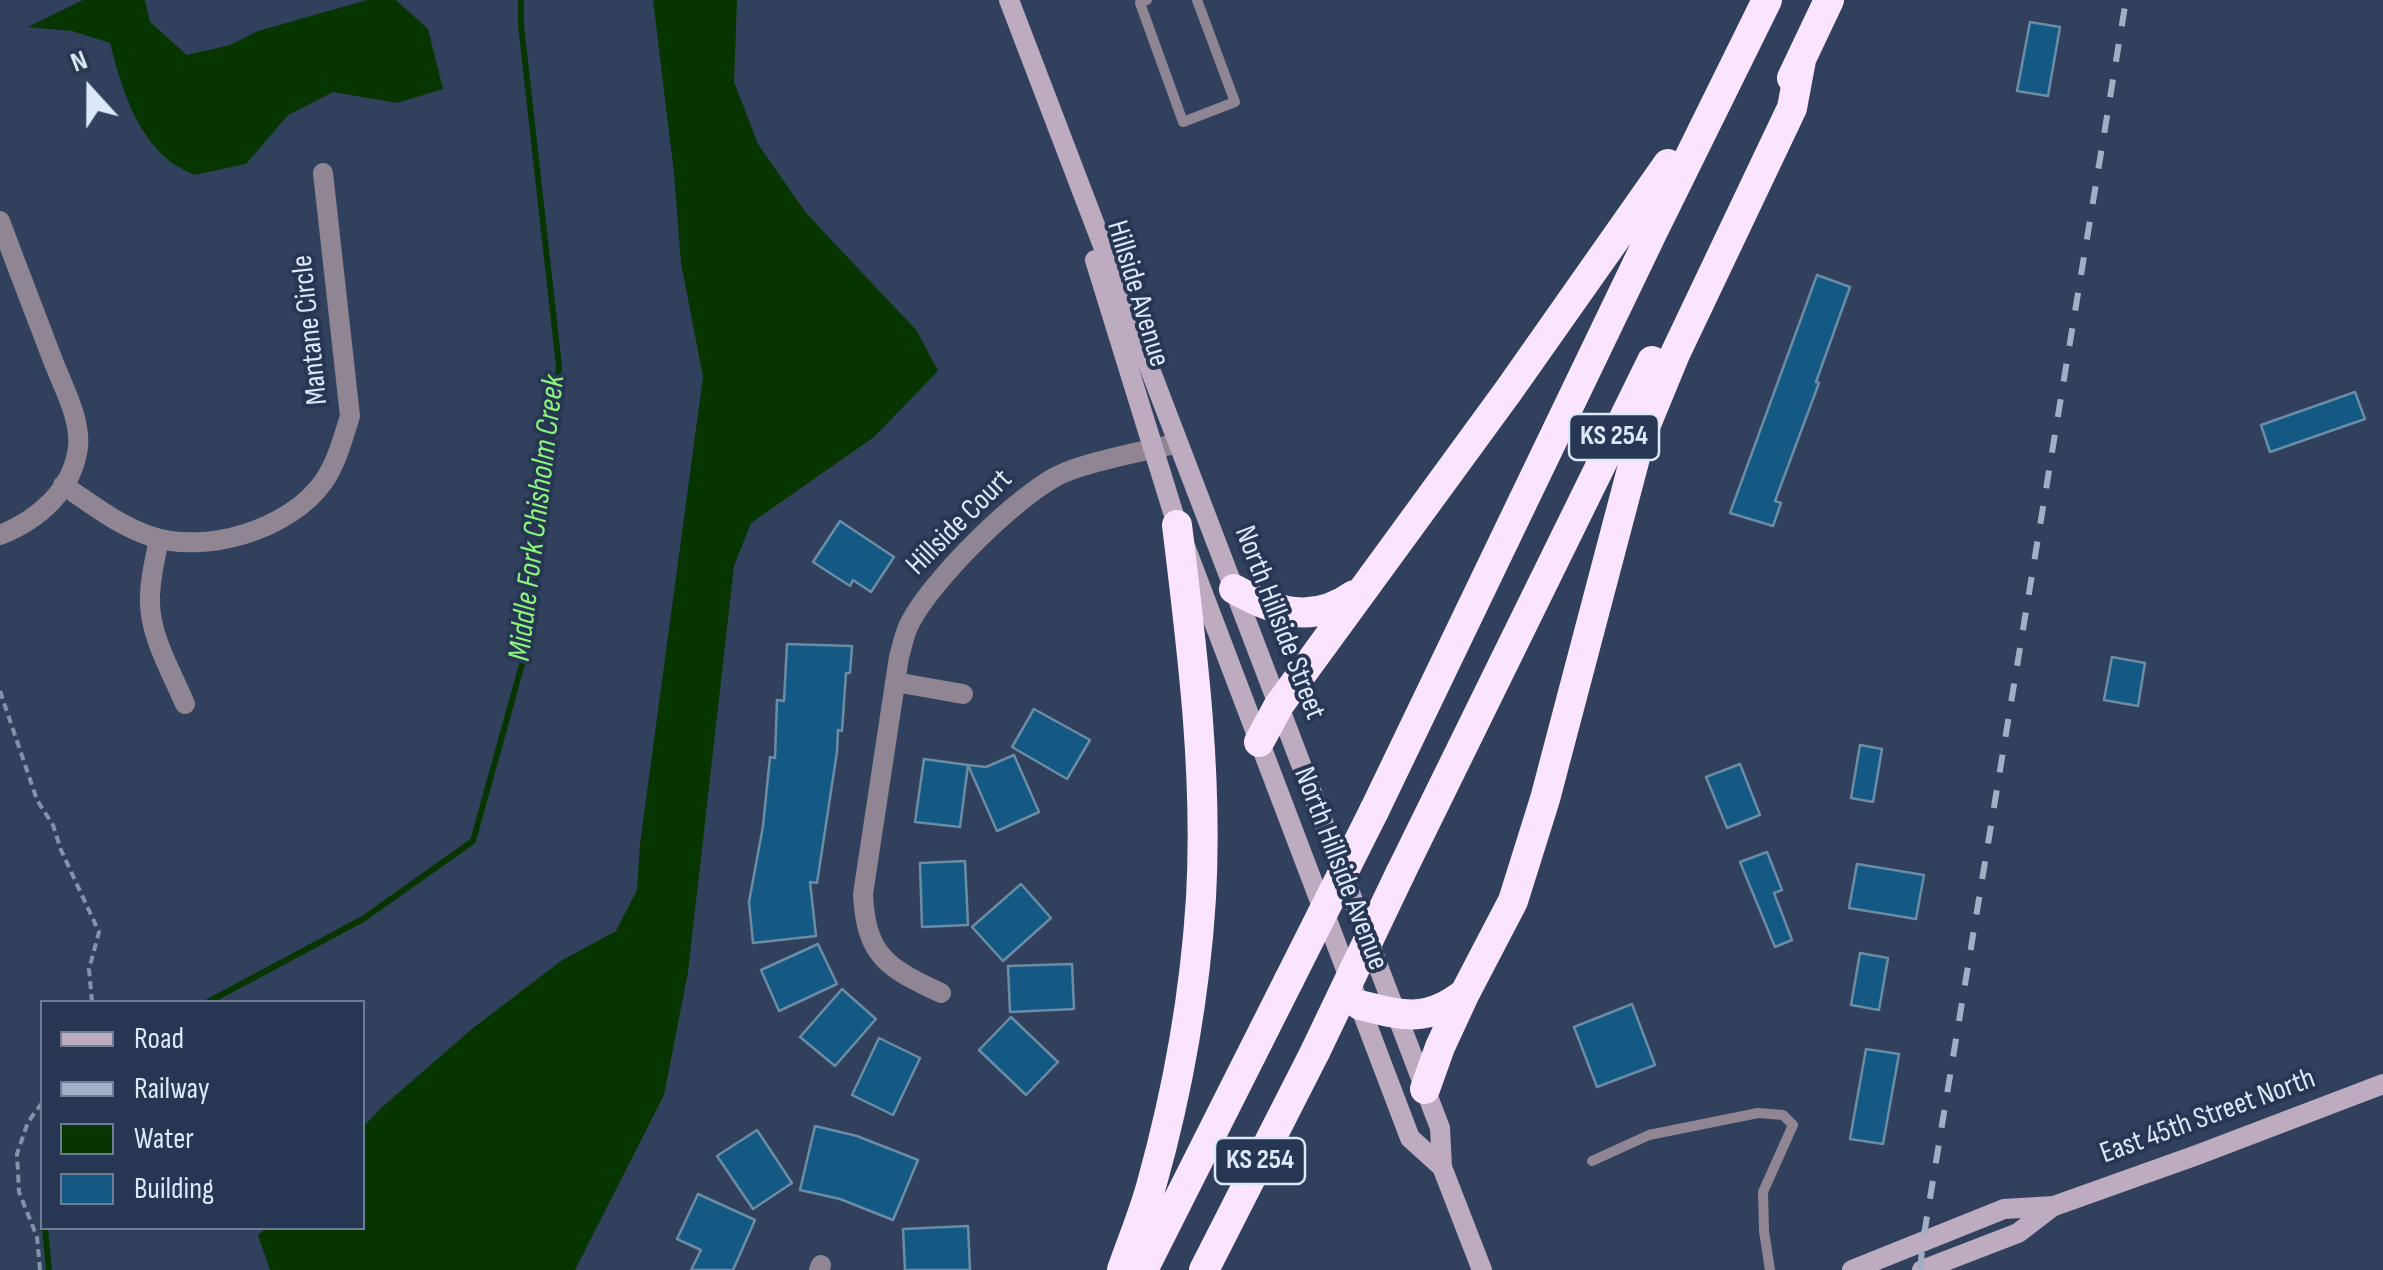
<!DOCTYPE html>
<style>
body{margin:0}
#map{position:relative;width:2383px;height:1270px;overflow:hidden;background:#31415d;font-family:"Sofia Sans Condensed",sans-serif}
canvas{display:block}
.legend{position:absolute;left:40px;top:1000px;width:325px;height:230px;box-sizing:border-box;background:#273652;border:2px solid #6f7d94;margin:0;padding:12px 18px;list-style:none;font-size:30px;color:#dce7f8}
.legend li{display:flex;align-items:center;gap:20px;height:50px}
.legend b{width:50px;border:2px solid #6f7d94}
.north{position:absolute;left:40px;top:40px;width:100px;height:100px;-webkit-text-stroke:8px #273652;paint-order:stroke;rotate:339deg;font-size:28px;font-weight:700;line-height:40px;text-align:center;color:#dce7f8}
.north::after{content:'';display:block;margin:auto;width:35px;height:45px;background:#dce7f8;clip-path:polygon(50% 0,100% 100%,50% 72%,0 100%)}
</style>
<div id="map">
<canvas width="2383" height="1270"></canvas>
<ul class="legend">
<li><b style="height:12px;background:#bdabc0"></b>Road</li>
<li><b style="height:12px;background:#a1aec3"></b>Railway</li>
<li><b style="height:28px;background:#063500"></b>Water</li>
<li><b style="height:28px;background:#145983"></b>Building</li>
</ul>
<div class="north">N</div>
</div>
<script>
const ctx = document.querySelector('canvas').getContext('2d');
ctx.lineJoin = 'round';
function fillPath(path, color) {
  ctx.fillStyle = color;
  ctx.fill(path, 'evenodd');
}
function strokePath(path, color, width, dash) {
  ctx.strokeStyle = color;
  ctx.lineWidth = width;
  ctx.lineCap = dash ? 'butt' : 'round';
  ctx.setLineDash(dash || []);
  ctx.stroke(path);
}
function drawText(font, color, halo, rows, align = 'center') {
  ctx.font = font + ' "Sofia Sans Condensed",sans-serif';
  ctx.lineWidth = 8;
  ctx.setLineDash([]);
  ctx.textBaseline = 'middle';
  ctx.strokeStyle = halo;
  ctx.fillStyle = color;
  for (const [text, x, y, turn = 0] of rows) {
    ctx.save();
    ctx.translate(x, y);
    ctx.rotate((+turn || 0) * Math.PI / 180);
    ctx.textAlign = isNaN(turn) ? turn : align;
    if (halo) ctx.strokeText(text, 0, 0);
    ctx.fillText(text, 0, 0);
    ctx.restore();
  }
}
fillPath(new Path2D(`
 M83,0H145L150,22L187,55L230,45L258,31L367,0H396L428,29L443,89L397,103L333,92L288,115L246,164L194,175C185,170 173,165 166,158C134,130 120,83 110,43L72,31L28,27Z
 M653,0H737L734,82L758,144L806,213L917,331L938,371L874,437L751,523L734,566L688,972L664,1095L575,1270H270L258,1235L266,1228H362L363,1127L381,1108L473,1028L561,961L616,931L637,890L640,844L703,377L681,263L674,173Z`), '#063500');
strokePath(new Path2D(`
 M208,1002L363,919L473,841L529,639L559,366L521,25V0
 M45,1228L49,1270`), '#063500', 6);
const building = new Path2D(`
 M2030,22L2060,27L2048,96L2017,91Z
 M1817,275L1850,287L1816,382L1819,383L1775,501L1781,503L1773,526L1730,513Z
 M2355,392L2365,419L2270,452L2261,425Z
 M840,521L894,557L871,592L853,580L850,586L813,562Z
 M787,644L852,646L850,673H846L842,731L838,730L837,752L817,883L810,882L816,936L753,943L749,902L763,826L770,757L775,758L777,700L784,701Z
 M2112,657L2145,663L2138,706L2104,700Z
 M1034,709L1090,740L1067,779L1012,747Z
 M1860,745L1882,749L1873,802L1851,798Z
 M1014,755L1039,812L997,831L968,765L986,767Z
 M924,759L968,765L960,827L915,822Z
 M1740,764L1760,815L1727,828L1706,777Z
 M1767,852L1782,890L1774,893L1792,940L1775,947L1740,862Z
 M965,861L968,925L922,927L920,863Z
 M1857,864L1924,875L1916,919L1849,908Z
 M1021,884L1051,918L1003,961L972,927Z
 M818,944L837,984L779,1011L761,970Z
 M1860,953L1888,958L1879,1010L1851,1005Z
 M1072,964L1074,1009L1010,1012L1008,966Z
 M842,989L876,1019L835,1066L800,1037Z
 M1632,1004L1655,1065L1597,1087L1574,1027Z
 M1011,1017L1058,1062L1026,1095L979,1050Z
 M879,1038L920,1058L893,1115L852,1095Z
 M1866,1049L1899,1054L1883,1144L1850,1139Z
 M815,1126L857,1136L918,1160L893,1220L840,1199L800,1190Z
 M757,1130L792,1183L753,1209L717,1156Z
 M698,1194L755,1220L733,1270H691L701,1250L677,1239Z
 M968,1226L970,1270H905L903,1229Z`);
fillPath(building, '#145983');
strokePath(building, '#6b8ca5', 2.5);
strokePath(new Path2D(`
 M0,691L37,800L53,825L61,850L99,932L89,969L92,1002
 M40,1270L37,1237L19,1192L17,1154L28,1122L42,1103`), '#8593aa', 4, [8, 5]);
strokePath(new Path2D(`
 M1147,0L1140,3L1183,122L1235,102L1197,0
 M1592,1161L1649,1135L1758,1113L1783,1115L1793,1125L1763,1192L1764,1231L1770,1270`), '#908592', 10);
strokePath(new Path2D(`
 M0,221C17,267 35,313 52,358C62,385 81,418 78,447C73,490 38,520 0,535
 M63,485C90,503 119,526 150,536C205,555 290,530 324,481C337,462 343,438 350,416L323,173
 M159,539C155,560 149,582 150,604C151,638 172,673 185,704
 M895,682L963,694
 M941,993C888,968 866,957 863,894L899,657C902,647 904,636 908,627C927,584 1022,489 1066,472C1098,459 1143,452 1178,443
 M819,1270L821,1265`), '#908592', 20);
strokePath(new Path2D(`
 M1009,0L1440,1128L1442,1167L1482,1270
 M1095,260L1177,525L1410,1138L1442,1167
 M1852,1270L2004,1209L2054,1206L2197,1155L2383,1084
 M1922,1270L2018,1233L2052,1207`), '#bdabc0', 20);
strokePath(new Path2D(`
 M1792,78L1829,0
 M1234,589C1275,612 1312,625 1354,595
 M1259,742L1279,705L1509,390L1668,164
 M1374,811L1653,231L1767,0
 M1400,874L1652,361
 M1360,1005C1404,1016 1427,1023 1465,993
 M1425,1089L1440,1047L1465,993L1513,901L1545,799L1640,439L1675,354L1792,108L1801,60
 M1122,1270C1132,1241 1144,1213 1152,1183C1178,1090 1195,994 1201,898C1208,773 1192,649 1177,525
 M1143,1270L1289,980
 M1204,1270L1315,1052`), '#fae4ff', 30);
strokePath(new Path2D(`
 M1920,1270L1923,1241L2126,0`), '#a1aec3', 6, [18, 18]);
strokePath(new Path2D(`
 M1289,980L1374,811
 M1315,1052L1400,874`), '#fae4ff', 30);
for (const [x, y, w] of [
 [1614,437,90],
 [1260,1161,90]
]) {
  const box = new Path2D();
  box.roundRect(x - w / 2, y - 23, w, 46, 8);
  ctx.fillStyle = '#273652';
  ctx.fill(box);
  strokePath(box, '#dce7f8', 2.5);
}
drawText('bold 28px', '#dce7f8', null, [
 ["KS 254",1614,437],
 ["KS 254",1260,1161]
]);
drawText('30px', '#dce7f8', '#273652', [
 ["Hillside Avenue",1137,294,73],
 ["Mantane Circle",311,330,-96],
 ["Hillside Court",960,523,-45],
 ["North Hillside Street",1279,623,69],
 ["North Hillside Avenue",1340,869,69],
 ["East 45th Street North",2208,1117,-20]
]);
drawText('italic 32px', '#8bf47a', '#273652', [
 ["Middle Fork Chisholm Creek",538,518,-83]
]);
</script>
